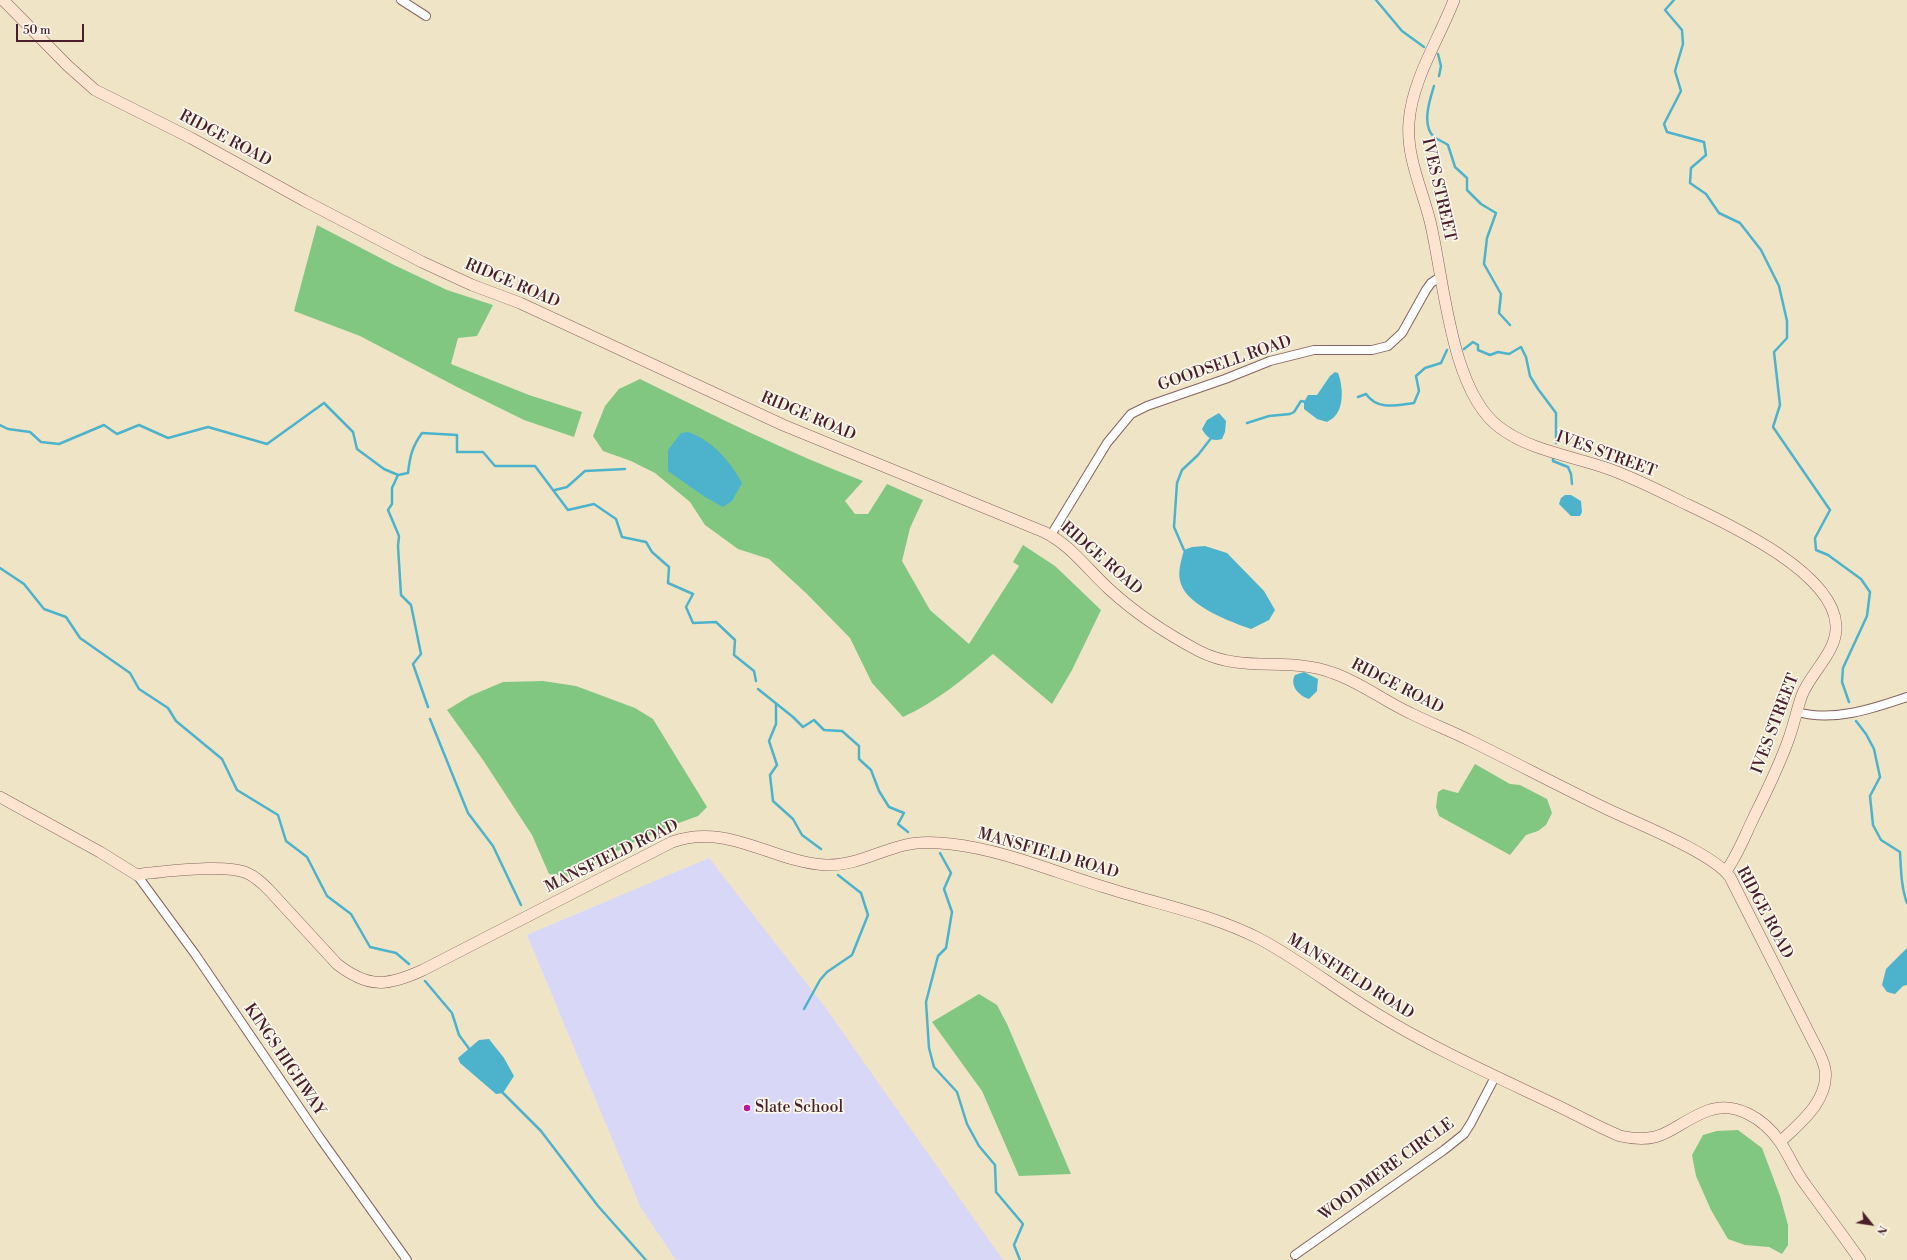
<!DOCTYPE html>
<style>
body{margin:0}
#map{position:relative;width:1907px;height:1260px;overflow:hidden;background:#f0e4c6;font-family:"Libre Bodoni",serif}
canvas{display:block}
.north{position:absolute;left:1851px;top:1204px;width:40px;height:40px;-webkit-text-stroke:3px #fbf7ec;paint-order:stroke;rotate:120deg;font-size:11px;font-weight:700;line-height:16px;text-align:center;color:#4a1f2b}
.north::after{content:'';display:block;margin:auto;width:14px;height:18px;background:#4a1f2b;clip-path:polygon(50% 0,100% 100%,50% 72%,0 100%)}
.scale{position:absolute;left:16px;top:24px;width:68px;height:18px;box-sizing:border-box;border:2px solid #4a1f2b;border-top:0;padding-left:5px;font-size:12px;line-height:14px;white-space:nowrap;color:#4a1f2b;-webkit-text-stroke:3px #fbf7ec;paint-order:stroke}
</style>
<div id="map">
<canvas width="1907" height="1260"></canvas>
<div class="north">N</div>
<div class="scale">50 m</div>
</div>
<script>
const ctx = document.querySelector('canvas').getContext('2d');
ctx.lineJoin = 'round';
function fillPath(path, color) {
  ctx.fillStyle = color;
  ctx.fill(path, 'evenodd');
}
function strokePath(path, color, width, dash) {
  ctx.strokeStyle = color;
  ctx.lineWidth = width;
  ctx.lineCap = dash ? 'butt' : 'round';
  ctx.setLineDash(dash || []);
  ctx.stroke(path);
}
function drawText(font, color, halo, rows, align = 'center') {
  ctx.font = font + ' "Libre Bodoni",serif';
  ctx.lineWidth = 3.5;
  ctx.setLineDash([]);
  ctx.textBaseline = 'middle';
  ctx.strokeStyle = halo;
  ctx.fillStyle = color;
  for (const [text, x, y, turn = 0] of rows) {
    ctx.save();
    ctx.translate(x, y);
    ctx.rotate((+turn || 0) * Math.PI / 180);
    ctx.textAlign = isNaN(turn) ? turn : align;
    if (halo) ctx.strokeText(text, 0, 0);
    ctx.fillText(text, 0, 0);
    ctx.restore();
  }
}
fillPath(new Path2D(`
 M709,858L825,1007L1003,1260H676L641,1208L527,935Z`), '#d8d7f8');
fillPath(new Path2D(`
 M317,225L392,264L447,290L493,305L477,336L458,338L451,364L529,395L582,412L574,437L524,420L459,388L360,336L294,311Z
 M640,379C713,415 787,452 863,481L845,501L855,514H868L887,484L923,500L910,528L902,561L930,610L969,644L1019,566L1013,562L1023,545L1055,566L1101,610L1072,670L1052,704L993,654C965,678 936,702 903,717L872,683L850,638L807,594L769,559L738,549L705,525L690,502L655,473L631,461L603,451L593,436L605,406L619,389Z
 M543,681L576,686L635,708L653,719L707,807L698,816L676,824L630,844L571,877L549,874L532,835L483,760L447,710L470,696L503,682Z
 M1475,764L1510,784L1520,785L1547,799L1552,813L1546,825L1538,831L1526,835L1510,855L1439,816L1436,807L1438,792L1443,789L1458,793Z
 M979,994L997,1005L1007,1024L1071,1174L1019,1176L982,1091L932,1022Z
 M1738,1130L1762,1148L1780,1196L1788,1225V1245L1782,1254L1769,1247L1745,1245L1728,1239L1711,1210L1696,1176L1692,1155L1703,1135L1717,1131Z`), '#81c782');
fillPath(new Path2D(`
 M1335,372L1338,373C1343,385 1344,407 1335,416C1333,419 1329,420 1327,422L1317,419L1304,409V402L1308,395H1317L1330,376Z
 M1219,413L1226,421L1225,432L1222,439C1212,442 1207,438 1202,429L1207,420Z
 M688,432C713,441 729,460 742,483L732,501L723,507L705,497L668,471V450L681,433Z
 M1565,495H1571L1581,501L1582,512L1580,516H1571L1559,504L1561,498Z
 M1205,546L1227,553L1264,591L1275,610L1269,620L1251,629C1231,622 1188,606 1181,584C1177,573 1181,561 1184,550L1192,547Z
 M1304,672L1318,679L1317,691L1309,699C1299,696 1289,685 1295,675Z
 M1907,948V985L1903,986L1895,994L1887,992L1882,985L1886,969Z
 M489,1039L504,1058L514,1076L503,1093L496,1094L460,1063L458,1058L479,1040Z`), '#4db3cc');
strokePath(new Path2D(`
 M1376,0L1402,31L1424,47
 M1674,0L1665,10L1682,30L1683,44L1675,71L1681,91L1664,124L1667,132L1704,142L1706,155L1691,168L1690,183L1706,194L1719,213L1740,223L1761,250L1779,286L1787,321V338L1774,352L1780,405L1773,427L1830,510L1815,538L1816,550L1828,555L1861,579L1870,592L1867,616L1843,668L1842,682L1849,702
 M1438,54L1441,66L1439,76
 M1434,86C1430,99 1421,125 1434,137C1438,140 1444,142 1448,145L1455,167L1467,178V190L1481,204L1496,213L1487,238L1484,264L1501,294L1499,313L1510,325
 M1464,349L1473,342L1478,345V350L1490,355L1498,352L1509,354L1521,347L1526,357L1530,376L1538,389L1556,413V443
 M1358,397L1366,394C1378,411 1397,405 1414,403L1419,391L1416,376L1425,368L1441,363L1447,350
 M1247,423L1269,416L1290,414L1294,412L1301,401L1306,402
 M0,425L8,429L30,432L41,442L59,444L104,425L117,434L139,425L168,438L208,427L267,444L324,403L353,432L357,449L384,469L398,475L408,473C410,456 412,447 422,433L457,435V452H483L495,466H535L568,510L594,504L616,519L622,537L646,542L652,552L669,567L668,583L693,594L686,607L693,623L716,622L735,640L734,655L754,671L756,681
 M1553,458V461L1568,467L1571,474L1572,484
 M398,475L392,488V504L388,510L399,536L398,546L401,595L411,605L421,654L413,664L428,707
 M555,490L567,487L585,471L625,469
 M1184,550L1174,527L1177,483L1182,470L1198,455L1212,437
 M0,568L24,584L44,609L66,617L80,638L130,673L139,689L168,708L176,721L222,759L237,790L278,815L286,841L307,857L327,896L351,914L370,947L396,953L409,964
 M758,689L793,717L803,727L814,720L824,730L842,731L859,746V759L871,770L879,791L889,807L904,813L898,824L908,832
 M776,705V724L769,741L777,765L770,775L773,801L793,819L802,835L821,849
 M430,719L468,813L493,846L521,905
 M1856,721L1866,734L1874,749L1880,777L1870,796L1873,825L1881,840L1900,852C1901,869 1901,887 1907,903
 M940,853L951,873L944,889L952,912L946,948L938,956L926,1002L929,1048L934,1067L957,1092L967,1124L979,1146L995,1165L996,1192L1023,1224L1014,1245L1020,1260
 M425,981L452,1013L459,1035L470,1050
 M804,1009L820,980L827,972L852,955L868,915L861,893L838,875
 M502,1092L541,1131L598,1206L646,1260`), '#4db3cc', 2.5);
const street = new Path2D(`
 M401,0L426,16
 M1051,535L1107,443L1131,414L1147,406L1225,379L1270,361L1314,350H1372L1388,346L1402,333L1426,290L1431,283L1440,277
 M1797,712C1834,722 1872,709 1907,697
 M137,875L195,954L320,1138L407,1260
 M1295,1255L1444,1150L1464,1134L1471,1123L1495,1077`);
const secondary = new Path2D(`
 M3,0L68,66L95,90L191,138L305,201L422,262L472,285L520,303L783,425L1044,532C1071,545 1087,569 1109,589C1135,613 1167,634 1199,651C1244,674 1288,656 1333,673C1360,682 1384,701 1410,713C1430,723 1451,731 1471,741C1516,763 1561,787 1607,809C1636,823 1713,853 1730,877L1813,1041C1818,1050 1823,1059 1825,1069C1830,1100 1799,1124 1780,1142
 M1454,0C1439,39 1412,80 1409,122C1406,156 1422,189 1430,221C1444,278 1450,390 1499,427C1530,451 1573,456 1609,469C1634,478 1658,490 1682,502C1724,522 1833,571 1836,625C1838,651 1811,672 1802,695C1797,709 1794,724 1789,738C1779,767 1765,794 1752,821C1744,838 1737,856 1726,871
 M0,797L100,852L137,875L148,873C172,871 226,864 247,873C256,877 262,883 269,890L337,964C369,989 388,986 423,970L672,842C728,822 772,862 826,865C854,866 879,851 905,845C921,841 936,842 951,844C1004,850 1054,872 1104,887C1157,904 1211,914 1260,939C1301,961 1337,990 1377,1014C1434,1049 1495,1076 1556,1105C1577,1115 1598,1127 1620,1136C1665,1146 1671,1125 1707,1111C1735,1100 1764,1119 1780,1142C1789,1155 1795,1171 1805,1184C1823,1209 1842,1234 1860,1260`);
strokePath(street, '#846461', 10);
strokePath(secondary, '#846461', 12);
strokePath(street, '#fff', 8);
strokePath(secondary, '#fde4d1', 11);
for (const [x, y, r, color] of [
 [747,1108,4,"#b5179e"]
]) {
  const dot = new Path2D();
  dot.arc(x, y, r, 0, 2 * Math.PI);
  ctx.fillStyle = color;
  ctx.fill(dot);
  strokePath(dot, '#fbf7ec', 1.5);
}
drawText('16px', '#4a1f2b', '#fbf7ec', [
 ["RIDGE ROAD",225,139,28],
 ["IVES STREET",1438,190,77],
 ["RIDGE ROAD",512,284,23],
 ["GOODSELL ROAD",1225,364,-19],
 ["RIDGE ROAD",808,417,23],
 ["IVES STREET",1606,455,20],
 ["RIDGE ROAD",1101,559,41],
 ["RIDGE ROAD",1397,687,27],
 ["IVES STREET",1776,724,-69],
 ["MANSFIELD ROAD",1048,854,16],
 ["MANSFIELD ROAD",612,857,-26],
 ["RIDGE ROAD",1764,913,62],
 ["MANSFIELD ROAD",1350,977,32],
 ["KINGS HIGHWAY",284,1060,56],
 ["WOODMERE CIRCLE",1387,1170,-36]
]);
drawText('16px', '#4a1f2b', '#fbf7ec', [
 ["Slate School",755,1108]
], 'left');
</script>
